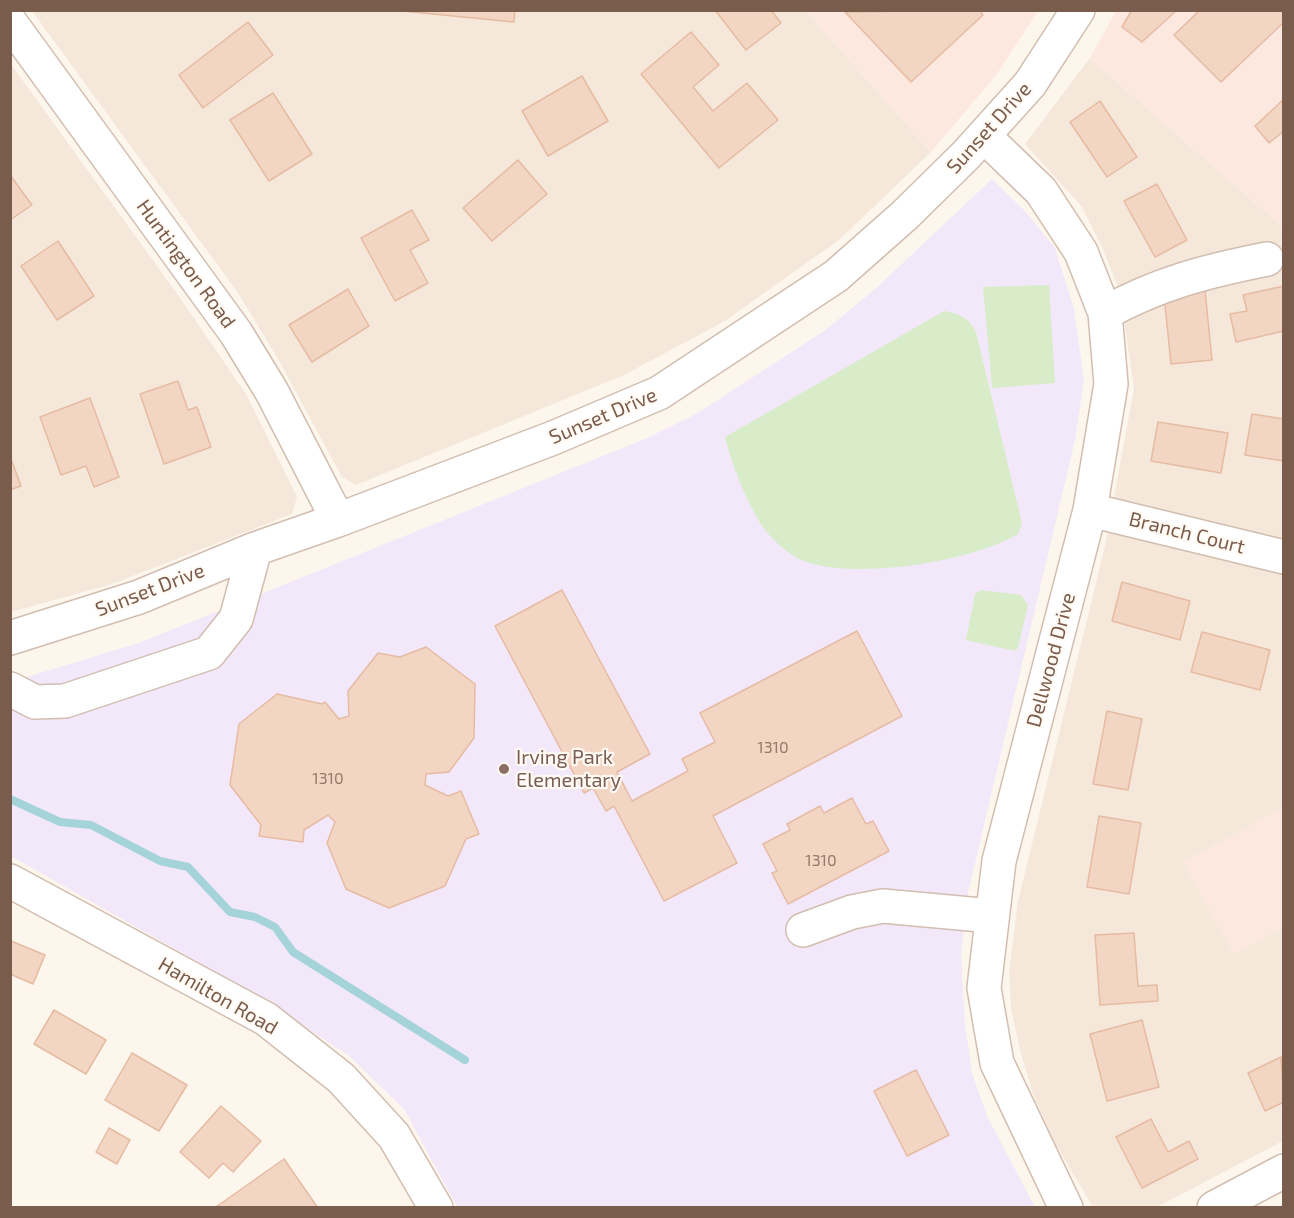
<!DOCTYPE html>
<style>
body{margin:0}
#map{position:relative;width:1294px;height:1218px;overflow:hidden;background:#fdf6ec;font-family:"Exo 2",sans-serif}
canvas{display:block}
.frame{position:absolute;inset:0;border:12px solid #7a5c4d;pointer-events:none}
</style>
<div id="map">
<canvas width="1294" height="1218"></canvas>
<div class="frame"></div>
</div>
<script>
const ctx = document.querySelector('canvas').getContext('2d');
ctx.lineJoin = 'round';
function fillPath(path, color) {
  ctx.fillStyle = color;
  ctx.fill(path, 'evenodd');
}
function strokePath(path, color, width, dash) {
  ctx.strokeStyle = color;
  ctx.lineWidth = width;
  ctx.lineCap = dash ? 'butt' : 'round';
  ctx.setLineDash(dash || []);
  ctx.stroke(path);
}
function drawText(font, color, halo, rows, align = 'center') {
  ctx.font = font + ' "Exo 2",sans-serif';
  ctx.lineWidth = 4.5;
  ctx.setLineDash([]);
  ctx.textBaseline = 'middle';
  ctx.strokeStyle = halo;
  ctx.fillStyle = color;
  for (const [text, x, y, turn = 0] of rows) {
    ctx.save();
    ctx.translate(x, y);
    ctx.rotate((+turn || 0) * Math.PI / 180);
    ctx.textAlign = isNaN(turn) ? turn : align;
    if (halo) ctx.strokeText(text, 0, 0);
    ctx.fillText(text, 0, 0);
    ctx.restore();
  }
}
fillPath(new Path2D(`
 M32,11H806L931,152L839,240L725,321L624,375L356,485L342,477L278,359L238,293Z
 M1090,58L1283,227V809L1184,861L1233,953L1283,927V1141L1157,1207H1093L1055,1143L1034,1097L1020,1050L1011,1009L1009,973L1018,901L1104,550L1134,389L1120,292L1102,247L1082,207L1025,144Z
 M10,63L178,295L246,394L297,497L292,514L112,584L11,612Z`), '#f5e8da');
fillPath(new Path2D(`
 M806,11H1038L997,74L931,152Z
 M1116,11H1283V227L1090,58Z
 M1283,809V927L1233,953L1184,861Z`), '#fde8e0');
fillPath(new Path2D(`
 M992,179L1025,211L1055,248L1074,309L1084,380L1075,440L968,893L961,954L965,1024L972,1073L987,1116L1035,1207H457L404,1109L348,1055L247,990L11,856L10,682L139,643L645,439L696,414L824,331L874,290Z`), '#f3e8fa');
fillPath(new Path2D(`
 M1049,285L1055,383L992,388L983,287Z
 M944,311C960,314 968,317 976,332L1022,523L1018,534C971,562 850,582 799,559C791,555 780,546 774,540C752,519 732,466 725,437Z
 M981,590L1021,595L1028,605L1018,648L1015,651L966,640L975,594Z`), '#d8ecc9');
strokePath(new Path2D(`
 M10,799L60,822L91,825L160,861L188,867L230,912L255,917L275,927L293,952L465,1060`), '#a5d3da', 8);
const building = new Path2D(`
 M392,10H515L514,22Z
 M715,10H771L781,23L746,50Z
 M979,10L983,15L911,82L845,12Z
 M1132,10H1177L1142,42L1122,27Z
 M1200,10H1284V22L1221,82L1174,35Z
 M248,22L273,55L203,108L179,75Z
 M691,32L719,65L693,87L713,111L747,83L778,120L719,168L641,74Z
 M582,76L608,121L548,156L522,111Z
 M273,93L312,154L269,181L230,120Z
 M1284,99V131L1269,143L1255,126Z
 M1100,101L1137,157L1107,177L1070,122Z
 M518,160L547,194L492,241L463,208Z
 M10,175L32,205L10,220Z
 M1157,184L1187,240L1155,257L1124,201Z
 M412,210L429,240L410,250L428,283L395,301L361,238Z
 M58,241L94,296L57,320L21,266Z
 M1284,286V331L1236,342L1230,314L1247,311L1243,295Z
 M348,289L369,326L312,362L289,325Z
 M1205,290L1212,360L1171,364L1164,295Z
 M178,381L188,410L197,407L211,447L164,464L140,394Z
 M90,398L119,477L94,487L86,466L61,475L40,417Z
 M1252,414L1284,419V461L1245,455Z
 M1158,422L1228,433L1221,473L1151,461Z
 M10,456L21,486L10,490Z
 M1122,582L1190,601L1180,640L1112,621Z
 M562,590L650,754L617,772L632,801L688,771L682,759L715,742L700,713L857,631L902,716L713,816L737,863L664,901L614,806L606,811L593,788L584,793L495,626Z
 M1202,632L1270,650L1260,690L1191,672Z
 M426,647L475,684L474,738L449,772L426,774L425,785L448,796L461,791L479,834L466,839L445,886L389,908L346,889L327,843L335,822L328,815L304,830L303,842L259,836L261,825L230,785L239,724L277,694L322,704L325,702L339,719L349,716L348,691L378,653L400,657Z
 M1107,711L1142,719L1128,790L1093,784Z
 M852,798L866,824L873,821L889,851L788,904L772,873L777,871L763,844L790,830L787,824L820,806L824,813Z
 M1099,816L1141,823L1129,894L1087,887Z
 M1134,933L1138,986L1157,985L1158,1001L1100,1005L1095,935Z
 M11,941L45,955L33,984L10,974Z
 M54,1010L106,1040L86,1074L34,1044Z
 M1142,1020L1159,1087L1107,1101L1090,1034Z
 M132,1053L187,1085L159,1131L105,1100Z
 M1281,1057L1284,1102L1265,1111L1248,1073Z
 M916,1070L949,1135L907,1156L874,1091Z
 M221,1106L261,1141L233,1172L223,1163L209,1178L180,1152Z
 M1151,1119L1168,1152L1189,1141L1198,1159L1142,1188L1116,1137Z
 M109,1128L130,1140L117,1164L96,1152Z
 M284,1159L318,1208H217L216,1207Z`);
fillPath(building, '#f3d5c3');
strokePath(building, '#e6bba3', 1.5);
const minor = new Path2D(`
 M10,22L236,333L272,392L338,520
 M984,136L1041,191L1081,252L1105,313L1111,384L1090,510L999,861L984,988L997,1063L1066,1208
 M1105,313C1159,283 1207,271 1267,259
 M1090,510L1284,557
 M10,638L139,597L255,549L338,520L553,438L659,393L836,276L905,215L966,155L1030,84L1078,10
 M10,689L35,702L65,701L209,653L236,619L255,549
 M10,881L266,1019L341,1078L394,1136L436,1208
 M803,930L852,912L883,906L992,916
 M1214,1208L1284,1171`);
strokePath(minor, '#d1beb0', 36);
strokePath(minor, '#fff', 33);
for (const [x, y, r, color] of [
 [504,769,6,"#8d6e63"]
]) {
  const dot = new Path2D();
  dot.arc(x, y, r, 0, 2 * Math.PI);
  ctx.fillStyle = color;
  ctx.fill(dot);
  strokePath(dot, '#fffaf3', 2);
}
drawText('16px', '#987a6a', null, [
 ["1310",773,748],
 ["1310",328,779],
 ["1310",821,861]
]);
drawText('20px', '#7a5c4d', '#fffaf3', [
 ["Sunset Drive",989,128,-48],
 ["Huntington Road",186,264,54],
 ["Sunset Drive",603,416,-23],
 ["Branch Court",1187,533,14],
 ["Sunset Drive",150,590,-21],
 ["Dellwood Drive",1051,660,-75],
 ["Hamilton Road",218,996,30]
]);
drawText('20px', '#785e54', '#fffaf3', [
 ["Irving Park",516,757],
 ["Elementary",516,780]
], 'left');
</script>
